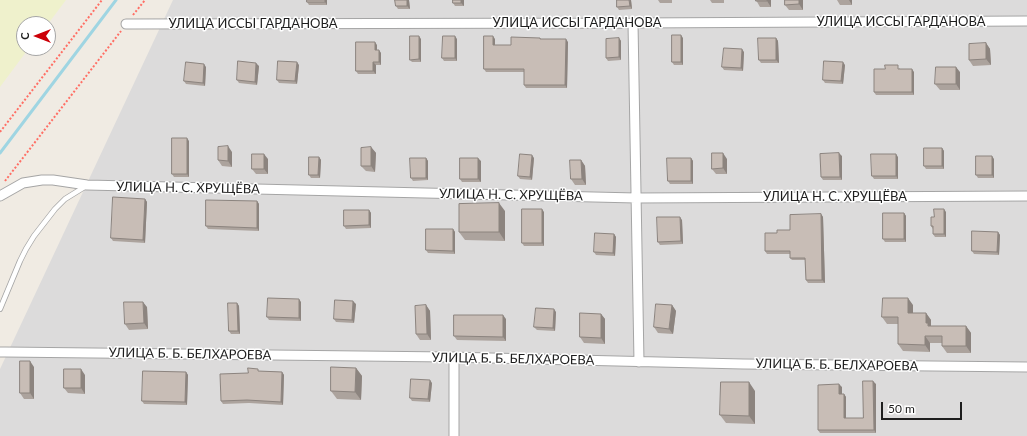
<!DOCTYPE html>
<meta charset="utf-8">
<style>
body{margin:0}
#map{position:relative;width:1027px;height:436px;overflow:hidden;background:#f0ebe3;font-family:Lato,sans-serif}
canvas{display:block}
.north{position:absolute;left:16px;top:16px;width:40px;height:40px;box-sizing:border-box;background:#fff;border:1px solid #a5a5a5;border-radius:50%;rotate:270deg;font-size:11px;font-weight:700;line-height:16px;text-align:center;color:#1e1e1e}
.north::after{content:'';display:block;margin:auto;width:14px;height:18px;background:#cc0008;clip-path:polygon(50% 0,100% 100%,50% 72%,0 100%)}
.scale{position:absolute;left:881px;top:402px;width:81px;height:18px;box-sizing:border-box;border:2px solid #1e1e1e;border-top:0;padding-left:5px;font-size:12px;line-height:14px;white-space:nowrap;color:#1e1e1e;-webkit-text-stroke:3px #fff;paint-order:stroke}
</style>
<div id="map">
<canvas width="1027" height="436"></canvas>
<div class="north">С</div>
<div class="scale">50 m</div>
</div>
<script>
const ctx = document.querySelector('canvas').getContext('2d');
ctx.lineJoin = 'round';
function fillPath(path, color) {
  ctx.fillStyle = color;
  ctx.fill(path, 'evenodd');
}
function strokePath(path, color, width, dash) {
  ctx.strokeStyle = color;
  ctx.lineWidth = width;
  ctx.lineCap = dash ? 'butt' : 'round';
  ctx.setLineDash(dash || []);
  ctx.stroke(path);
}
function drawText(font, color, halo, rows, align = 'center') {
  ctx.font = font + ' Lato,sans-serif';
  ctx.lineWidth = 3;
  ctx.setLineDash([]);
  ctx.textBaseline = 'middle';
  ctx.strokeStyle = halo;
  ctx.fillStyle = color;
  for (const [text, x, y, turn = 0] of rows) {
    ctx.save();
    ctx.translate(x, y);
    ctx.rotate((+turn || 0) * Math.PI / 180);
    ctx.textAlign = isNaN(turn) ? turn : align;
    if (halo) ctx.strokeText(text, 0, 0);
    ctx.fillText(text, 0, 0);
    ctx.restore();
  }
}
fillPath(new Path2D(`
 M173,0H1027V436H0V369Z`), '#dcdbdb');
fillPath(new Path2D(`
 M0,0H66L48,24H24V48H29L0,87Z`), '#eff1cc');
strokePath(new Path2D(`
 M0,153L116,0`), '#9fd5e2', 3);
const service = new Path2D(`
 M0,309L20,261L26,249L34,236L55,209L65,199L86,186`);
const minor = new Path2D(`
 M633,23L639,362
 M126,24L633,23L1027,21
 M0,196L23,183L42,180H53L87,185L636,198L1027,196
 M0,352H5L449,357L743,364L1027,367
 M454,357V436`);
strokePath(service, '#a5a5a5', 6);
strokePath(minor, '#a5a5a5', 11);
strokePath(new Path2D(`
 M133,15L145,0
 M0,132L102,0
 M5,181L121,31`), '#ff6f65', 2, [2, 2]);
strokePath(service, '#fff', 4.5);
strokePath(minor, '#fff', 9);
fillPath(new Path2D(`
 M307,0H327V5H309L307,2Z
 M395,0H409L410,9H398L396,6Z
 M464,0V6H455L453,3Z
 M631,0L632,9L619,10L617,7Z
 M658,0H672V3H660Z
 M710,0H724V3H712Z
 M756,0H771V7H760Z
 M803,0V10H789L785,5Z
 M837,0H852V5H840Z
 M540,38L541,39L568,42L567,88H526L524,85V72H486L484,69L495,39V45H511Z
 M619,38L621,41V60L608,61L606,58Z
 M683,38V65H674L672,62Z
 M776,38L778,41L779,63H761L759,60Z
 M421,39V62H412L410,60Z
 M457,39V61H444L442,58Z
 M986,43L990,49L991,65L973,66L969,60Z
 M377,45V50L381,53V65H376V74H358L356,71Z
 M744,52L743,71L724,70L722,67Z
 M299,65L297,84L279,83L277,80Z
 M845,65L843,84L825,83L823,80Z
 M259,66L257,85L239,83L237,80Z
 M206,67L205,86L186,84L184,81Z
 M900,68V69L914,72V95H876L874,92Z
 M960,72V90H940L935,84Z
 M189,141V177H174L172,174Z
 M371,147L376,153L375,172L366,171L361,166Z
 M942,148L944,151V169H926L924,166Z
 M232,152V167L222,166L218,160Z
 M842,156V180H823L821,177Z
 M319,157L321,160L320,178H311L309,175Z
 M898,157V179H874L872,176Z
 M426,158L428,161V180L413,181L411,178Z
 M534,158L532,180L520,179L518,176Z
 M691,158L693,161V184H670L668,181Z
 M268,159V174H256L252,169Z
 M727,159V174H716L712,169Z
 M994,159V178H978L976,175Z
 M581,160L585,166L586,185H575L571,179Z
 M481,161V182H462L460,179Z
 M145,199L147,202L145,243L113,241L111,238Z
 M257,201L259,204V231L208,229L206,226Z
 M369,210L371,213V228L346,229L344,226Z
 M505,211V241L465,240L459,232Z
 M544,212V246H524L522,243Z
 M946,212V237H935L933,234V229L931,226L934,217Z
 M904,213L906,216V242H885L883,239Z
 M821,214L823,217L825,283H808L806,280L805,260H792L790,258V254H767L765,251L777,233L790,230Z
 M682,220L683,244L660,245L658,242Z
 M453,229L455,232V254L428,253L426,250Z
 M998,232L1000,235L999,255L974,254L972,251Z
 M614,234L616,237L615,256L596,255L594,252Z
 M301,302V321L269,320L267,317Z
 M237,303L239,306L240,334H231L229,331Z
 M356,304L354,323L336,322L334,319Z
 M426,305L430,311L431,340H420L416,334Z
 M672,305L676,311L673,334L658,333L654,327Z
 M913,305V313H926L931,320V326H966L971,333V353H947L942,346V343H930V352L903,351L898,344V324H887L882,317Z
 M147,307L148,329L129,330L125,324Z
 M556,312L555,331L537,330L534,327Z
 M601,314L605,319V344L584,343L580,337Z
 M506,319V341L457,340L454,336Z
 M34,367V399H24L20,393Z
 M356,368L362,376L361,400L337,399L331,391Z
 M260,371L282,372L284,375L283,405L249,403L223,404L221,401L248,373Z
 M186,372L188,375L187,405L144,404L142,401Z
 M85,375V394L68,393L64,388Z
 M432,383L430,402L412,401L410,398Z
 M876,384V433H820L818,430L842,387V394H844L846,397V418H863Z
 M755,391V424L726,423L720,415Z`), '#aca39d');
fillPath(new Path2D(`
 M325,0H327V5L325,2Z
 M407,0H409L410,9L407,6Z
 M461,0H464V6L461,3Z
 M629,0H631L632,9L630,6Z
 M767,0H771V7L767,1Z
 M799,0H803V10L799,4Z
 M849,0H852V5Z
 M681,35L683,38V65L681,62Z
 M419,36L421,39V62L419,59Z
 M455,36L457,39V61L455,58Z
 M493,36L495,39V48L493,45Z
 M619,38L621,41V60L619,57Z
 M776,38L778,41L779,63L776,60Z
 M566,39L568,42L567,88L565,85Z
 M375,42L377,45V53L375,50Z
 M986,43L990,49L991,65L986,59Z
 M742,49L744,52L743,71L741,68Z
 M379,50L381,53V65L379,62Z
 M297,62L299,65L297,84L295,81Z
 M373,62L376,65V74L373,71Z
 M843,62L845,65L843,84L841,81Z
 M256,63L259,66L257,85L255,82Z
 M204,64L206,67L205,86L203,83Z
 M956,67L960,72V90L956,84Z
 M912,69L914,72V95L912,92Z
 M187,138L189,141V177L187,174Z
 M228,146L232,152V167L228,161Z
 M371,147L376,153L375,172L371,166Z
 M942,148L944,151V169L942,166Z
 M723,153L727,159V174L723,168Z
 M839,153L842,156V180L840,177Z
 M264,154L268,159V174L264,169Z
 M896,154L898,157V179L896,176Z
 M532,155L534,158L532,180L530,177Z
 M992,156L994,159V178L992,175Z
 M319,157L321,160L320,178L318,175Z
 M426,158L428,161V180L426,178Z
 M478,158L481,161V182L478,179Z
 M691,158L693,161V184L691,181Z
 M581,160L585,166L586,185L582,179Z
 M145,199L147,202L145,243L143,240Z
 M257,201L259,204V231L257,228Z
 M499,203L505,211V241L499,232Z
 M542,209L544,212V246L542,243Z
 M944,209L946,212V237L944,234Z
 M369,210L371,213V228L369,225Z
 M904,213L906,216V242L904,239Z
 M821,214L823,217L825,283L822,280Z
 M680,217L682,220L683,244L681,241Z
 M453,229L455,232V254L453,251Z
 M998,232L1000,235L999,255L997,252Z
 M614,234L616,237L615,256L613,253Z
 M908,298L913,305V320L908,313Z
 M299,299L301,302V321L299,318Z
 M353,301L356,304L354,323L352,320Z
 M143,302L147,307L148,329L144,323Z
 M237,303L239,306L240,334L238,331Z
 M426,305L430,311L431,340L427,334Z
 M672,305L676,311L673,334L669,329Z
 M554,309L556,312L555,331L553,328Z
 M926,313L931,320V328L933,330L926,323Z
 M601,314L605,319V344L601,338Z
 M503,315L506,319V341L503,337Z
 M966,326L971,333V353L966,346Z
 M925,336L930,343V352L925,345Z
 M30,361L34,367V399L30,393Z
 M356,368L362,376L361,400L355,392Z
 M81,369L85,375V394L81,388Z
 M186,372L188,375L187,405L185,402Z
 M282,372L284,375L283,405L281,402Z
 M430,380L432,383L430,402L428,399Z
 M873,381L876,384V433L874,430Z
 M749,382L755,391V424L749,416Z
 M839,384L842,387V397L839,394Z
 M844,394L846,397V421L844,418Z`), '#8c847f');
const building = new Path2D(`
 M307,0H325V2H307Z
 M395,0H407V6H396Z
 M453,0H461V3H453Z
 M617,0H629L630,6L617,7Z
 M756,0H767V1H756Z
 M785,0H799V4L785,5Z
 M672,35H681V62H672Z
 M410,36H419V59L410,60Z
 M443,36H455V58H442Z
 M484,36H493V45H511V37L540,38V39H566L565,85H524V69H484Z
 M619,38V57L606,58V39Z
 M758,38H776V60H759Z
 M356,42H375V50H379V62H373V71H356Z
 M986,43V59L969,60V44Z
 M724,48L742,49L741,68L722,67Z
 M238,61L256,63L255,82L237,80Z
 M278,61L297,62L295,81L277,80Z
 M824,61L843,62L841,81L823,80Z
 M186,62L204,64L203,83L184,81Z
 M885,65H898V69H912V92H874V69H885Z
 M936,67H956V84H935Z
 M172,138H187V174H172Z
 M228,146V161L218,160V147Z
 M371,147V166H361V148Z
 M924,148H942V166H924Z
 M712,153H723V168L712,169Z
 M839,153L840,177H821L820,154Z
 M252,154H264V169H252Z
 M520,154L532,155L530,177L518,176Z
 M871,154H896V176H872Z
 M976,156H992V175H976Z
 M309,157H319L318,175H309Z
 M410,158H426V178H411Z
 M460,158H478V179H460Z
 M667,158H691V181H668Z
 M570,160H581L582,179H571Z
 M113,197L145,199L143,240L111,238Z
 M206,200L257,201V228L206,226Z
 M499,203V232H459V204Z
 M522,209H542V243H522Z
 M934,209H944V234H933V226H931V217H934Z
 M344,210H369V225L344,226Z
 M883,213H904V239H883Z
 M821,214L822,280H806L805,258H790V251H765V233H777V230H790V215Z
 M657,217H680L681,241L658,242Z
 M426,229H453V251L426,250Z
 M972,231L998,232L997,252L972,251Z
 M595,233L614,234L613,253L594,252Z
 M268,298L299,299V318L267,317Z
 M883,298H908V313H926V323H928V326H966V346H942V336H925V345L898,344V317H882Z
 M335,300L353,301L352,320L334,319Z
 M124,302H143L144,323L125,324Z
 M228,303H237L238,331H229Z
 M656,304L672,305L669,329L654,327Z
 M426,305L427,334H416L415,306Z
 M536,308L554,309L553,328L534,327Z
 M580,313L601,314V338L580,337Z
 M454,315H503V337L454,336Z
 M20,361H30V393H20Z
 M331,367L356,368L355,392L331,391Z
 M248,368L258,369V371L282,372L281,402L247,400L221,401L220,374L248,373Z
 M64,369H81V388H64Z
 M143,371L186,372L185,402L142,401Z
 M411,379L430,380L428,399L410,398Z
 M863,381H873L874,430H818V385L839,384V394H844V418H863Z
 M721,382H749V416L720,415Z`);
fillPath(building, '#c8bdb6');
strokePath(building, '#8c847f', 1);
drawText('13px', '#1e1e1e', '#fff', [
 ["УЛИЦА ИССЫ ГАРДАНОВА",901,22],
 ["УЛИЦА ИССЫ ГАРДАНОВА",577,23],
 ["УЛИЦА ИССЫ ГАРДАНОВА",253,24],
 ["УЛИЦА Н. С. ХРУЩЁВА",188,188,1],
 ["УЛИЦА Н. С. ХРУЩЁВА",511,195,1],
 ["УЛИЦА Н. С. ХРУЩЁВА",835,197],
 ["УЛИЦА Б. Б. БЕЛХАРОЕВА",190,354,1],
 ["УЛИЦА Б. Б. БЕЛХАРОЕВА",513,359,1],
 ["УЛИЦА Б. Б. БЕЛХАРОЕВА",837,365,1]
]);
</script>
